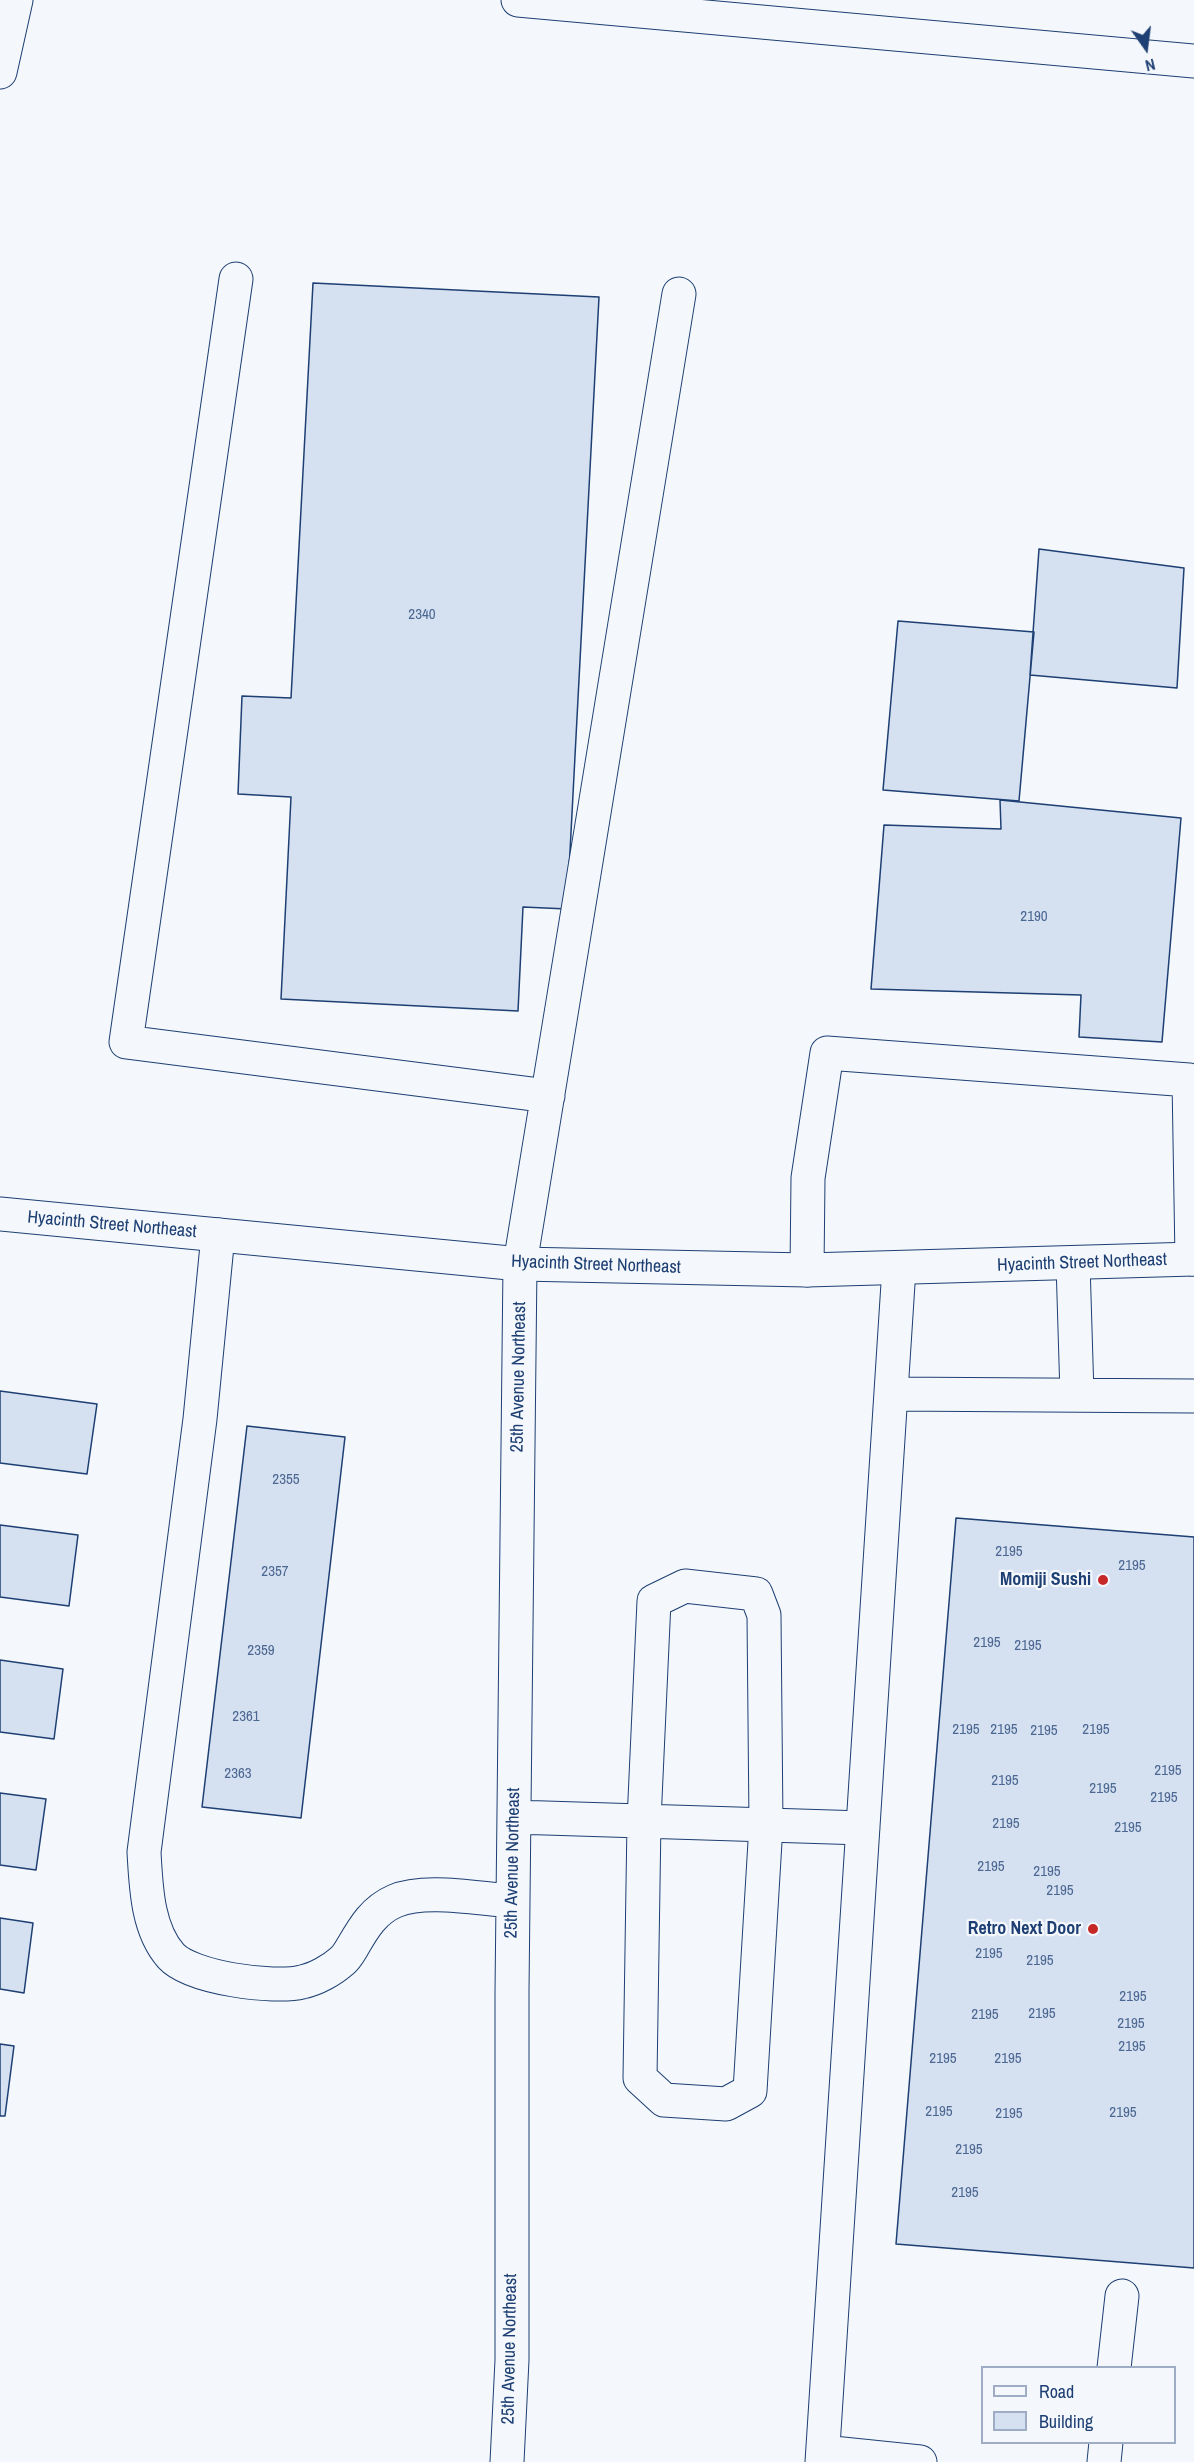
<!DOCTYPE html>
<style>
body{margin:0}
#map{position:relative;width:1194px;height:2462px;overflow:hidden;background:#f4f7fb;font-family:"Archivo Narrow",sans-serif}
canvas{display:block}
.legend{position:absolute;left:981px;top:2366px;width:195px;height:78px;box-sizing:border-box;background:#f4f7fb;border:2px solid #9eadc5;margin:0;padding:8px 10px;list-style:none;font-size:18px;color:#1d3f73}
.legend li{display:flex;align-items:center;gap:12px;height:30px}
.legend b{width:30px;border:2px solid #9eadc5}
.north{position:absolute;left:1116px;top:18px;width:60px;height:60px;-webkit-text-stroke:4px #f4f7fb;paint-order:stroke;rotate:166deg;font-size:16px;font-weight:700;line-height:24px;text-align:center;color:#1d3f73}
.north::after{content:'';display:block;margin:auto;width:21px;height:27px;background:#1d3f73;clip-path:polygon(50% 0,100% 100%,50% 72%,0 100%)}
</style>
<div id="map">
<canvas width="1194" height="2462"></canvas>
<ul class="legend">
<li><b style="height:8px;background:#f4f7fb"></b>Road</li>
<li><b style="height:16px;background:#d5e0f0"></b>Building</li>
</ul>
<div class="north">N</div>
</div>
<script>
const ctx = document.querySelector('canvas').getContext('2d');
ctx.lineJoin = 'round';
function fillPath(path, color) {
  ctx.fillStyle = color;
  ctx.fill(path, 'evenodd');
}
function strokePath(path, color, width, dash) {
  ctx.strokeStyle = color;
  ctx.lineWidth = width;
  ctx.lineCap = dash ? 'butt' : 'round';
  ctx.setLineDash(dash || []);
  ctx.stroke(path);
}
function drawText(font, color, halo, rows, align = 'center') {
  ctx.font = font + ' "Archivo Narrow",sans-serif';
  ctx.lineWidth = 4.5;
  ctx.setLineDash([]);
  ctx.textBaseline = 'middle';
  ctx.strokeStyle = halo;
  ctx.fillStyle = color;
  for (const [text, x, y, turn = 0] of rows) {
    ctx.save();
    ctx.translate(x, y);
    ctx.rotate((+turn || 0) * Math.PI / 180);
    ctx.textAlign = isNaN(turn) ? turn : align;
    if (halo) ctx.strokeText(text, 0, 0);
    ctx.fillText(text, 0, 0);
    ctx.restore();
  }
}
const building = new Path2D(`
 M313,283L599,297L567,909L523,907L518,1011L281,999L291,797L238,794L242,696L291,698Z
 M1039,549L1184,568L1177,688L1030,675Z
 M898,621L1034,632L1019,801L883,790Z
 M1000,800L1181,818L1162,1042L1079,1037L1081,995L871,989L884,825L1001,829Z
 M0,1391L97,1404L87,1474L0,1463Z
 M247,1426L345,1437L301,1818L202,1807Z
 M956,1518L1194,1537V2268L896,2244Z
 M0,1525L78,1535L69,1606L0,1597Z
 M0,1660L63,1669L54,1739L0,1732Z
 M0,1793L46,1799L36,1870L0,1865Z
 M0,1918L33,1923L24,1993L0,1989Z
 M0,2044L14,2046L5,2116H0Z`);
fillPath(building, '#d5e0f0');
strokePath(building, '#1d3f73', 1.5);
const minor = new Path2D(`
 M518,0L1194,61
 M0,72L16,0
 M236,279L126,1042L548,1096
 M218,1235L200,1419L144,1852C146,1886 147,1929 171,1956C191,1978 274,1989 302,1982C316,1979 332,1970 342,1961C347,1957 350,1951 353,1946C364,1927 374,1910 395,1901C425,1888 479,1899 513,1901
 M1073,1263L1077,1395
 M807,1270L808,1178L827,1053L1189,1080L1192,1259
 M891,1394L1194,1396
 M685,1586L756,1594L764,1615L766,1825L750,2091L726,2104L664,2100L640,2078L644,1821L654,1601Z
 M514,1817L863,1828
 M1114,2368L1122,2296
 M823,2452L920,2462
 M507,2462L512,2360V1991L520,1264L679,294
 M822,2462L899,1268
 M1104,2462L1106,2442`);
const major = new Path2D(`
 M0,1214L520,1264L807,1270L1194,1259`);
strokePath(minor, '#1d3f73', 35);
strokePath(major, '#1d3f73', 35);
strokePath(minor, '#f4f7fb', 33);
strokePath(major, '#f4f7fb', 33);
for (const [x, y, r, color] of [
 [1103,1580,6,"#c62828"],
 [1093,1929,6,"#c62828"]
]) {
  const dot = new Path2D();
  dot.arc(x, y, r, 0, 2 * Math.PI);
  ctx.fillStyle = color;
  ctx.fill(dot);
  strokePath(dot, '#f4f7fb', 2);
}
drawText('15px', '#4b6792', null, [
 ["2340",422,615],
 ["2190",1034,917],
 ["2355",286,1480],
 ["2195",1009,1552],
 ["2195",1132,1566],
 ["2357",275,1572],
 ["2195",987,1643],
 ["2195",1028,1646],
 ["2359",261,1651],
 ["2361",246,1717],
 ["2195",966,1730],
 ["2195",1004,1730],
 ["2195",1096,1730],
 ["2195",1044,1731],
 ["2195",1168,1771],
 ["2363",238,1774],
 ["2195",1005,1781],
 ["2195",1103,1789],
 ["2195",1164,1798],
 ["2195",1006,1824],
 ["2195",1128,1828],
 ["2195",991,1867],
 ["2195",1047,1872],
 ["2195",1060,1891],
 ["2195",989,1954],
 ["2195",1040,1961],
 ["2195",1133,1997],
 ["2195",1042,2014],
 ["2195",985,2015],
 ["2195",1131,2024],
 ["2195",1132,2047],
 ["2195",943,2059],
 ["2195",1008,2059],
 ["2195",939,2112],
 ["2195",1123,2113],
 ["2195",1009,2114],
 ["2195",969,2150],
 ["2195",965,2193]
]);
drawText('18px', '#1d3f73', '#f4f7fb', [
 ["Hyacinth Street Northeast",112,1225,5],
 ["Hyacinth Street Northeast",1082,1263,-2],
 ["Hyacinth Street Northeast",596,1265,2],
 ["25th Avenue Northeast",519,1377,-89],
 ["25th Avenue Northeast",513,1863,-89],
 ["25th Avenue Northeast",510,2349,-89]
]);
drawText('bold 18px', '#1d3f73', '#f4f7fb', [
 ["Momiji Sushi",1091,1580],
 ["Retro Next Door",1081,1929]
], 'right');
</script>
